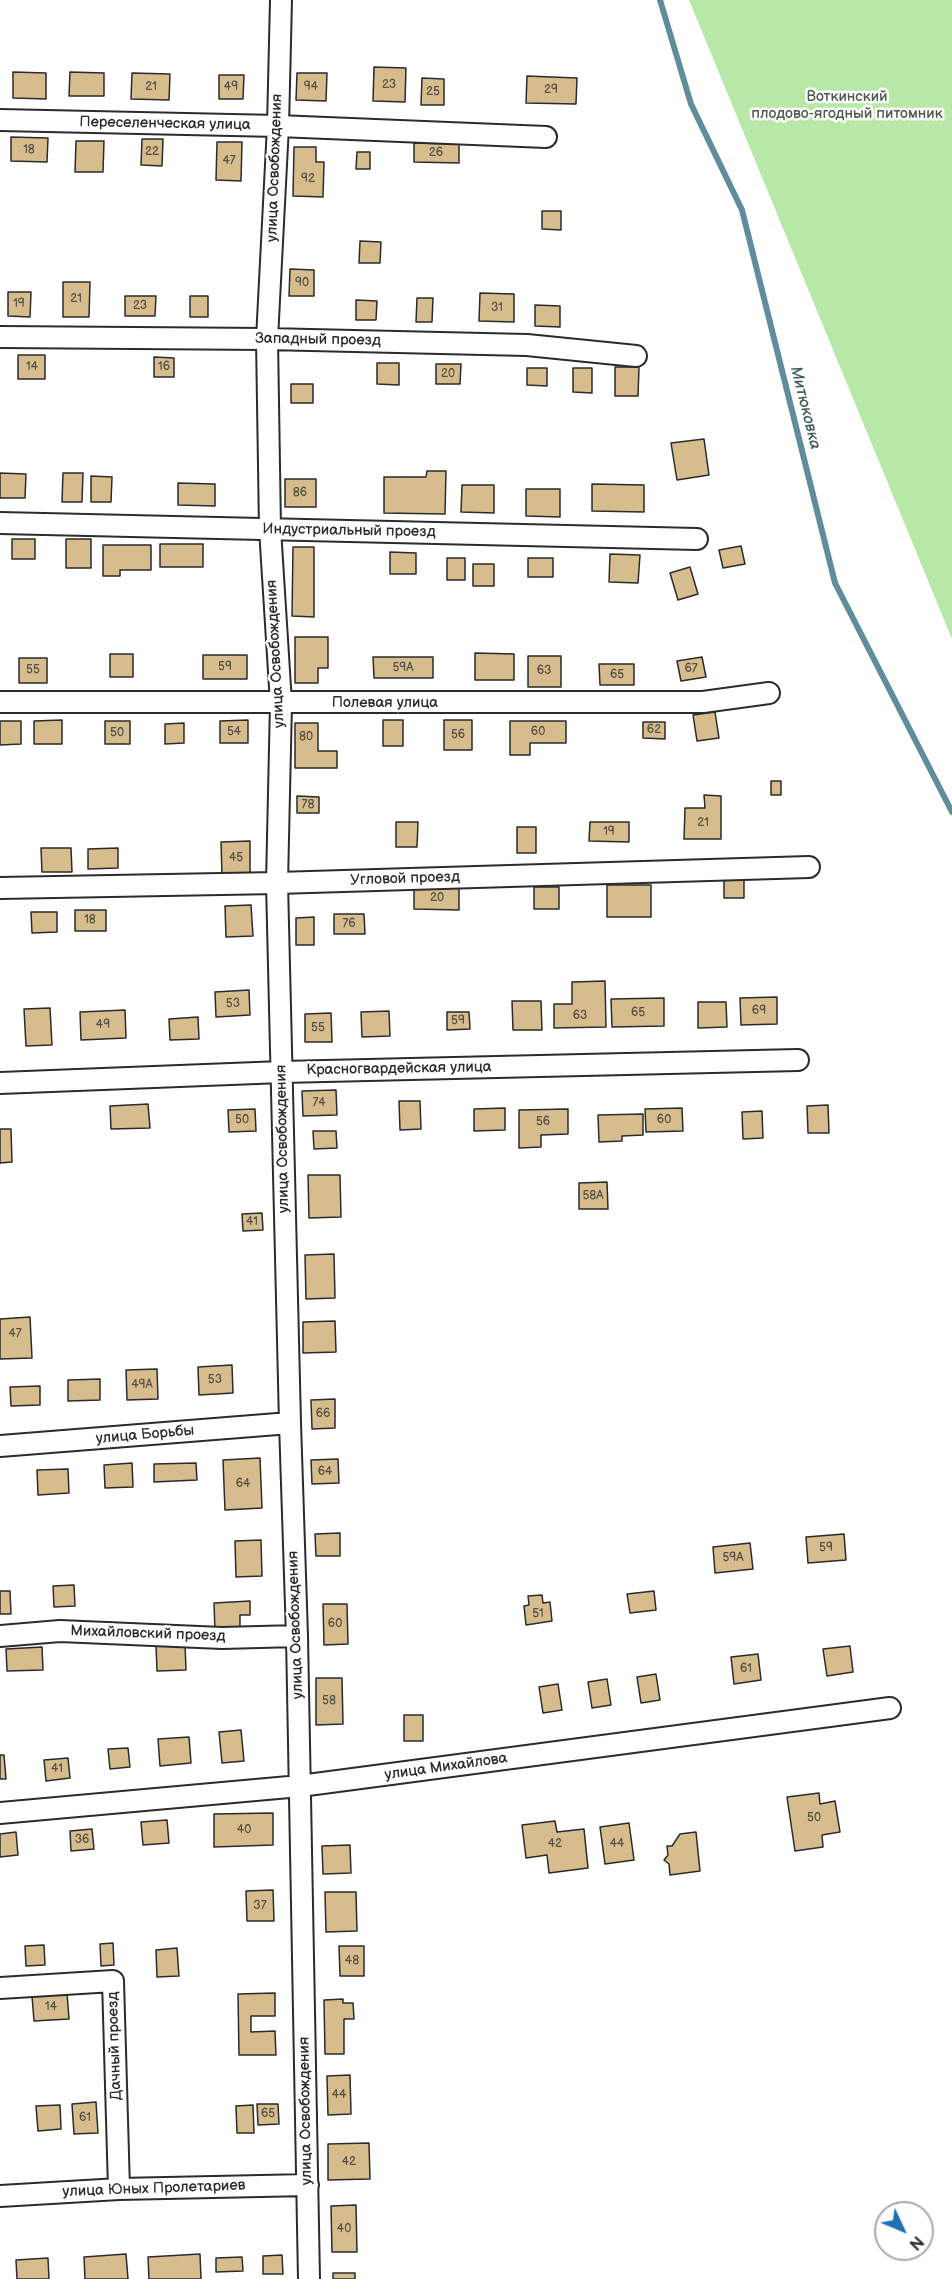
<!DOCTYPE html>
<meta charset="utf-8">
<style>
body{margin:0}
#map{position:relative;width:952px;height:2279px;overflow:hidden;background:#fff;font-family:"Balsamiq Sans",sans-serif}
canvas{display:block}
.north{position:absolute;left:874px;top:2201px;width:60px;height:60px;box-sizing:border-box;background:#fff;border:2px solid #aaa;border-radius:50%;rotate:134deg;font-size:16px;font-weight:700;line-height:24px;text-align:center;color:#2b2b2b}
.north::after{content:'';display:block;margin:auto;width:21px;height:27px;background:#1f6fb2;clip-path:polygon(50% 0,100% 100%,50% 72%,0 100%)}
</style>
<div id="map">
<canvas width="952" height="2279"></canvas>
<div class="north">N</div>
</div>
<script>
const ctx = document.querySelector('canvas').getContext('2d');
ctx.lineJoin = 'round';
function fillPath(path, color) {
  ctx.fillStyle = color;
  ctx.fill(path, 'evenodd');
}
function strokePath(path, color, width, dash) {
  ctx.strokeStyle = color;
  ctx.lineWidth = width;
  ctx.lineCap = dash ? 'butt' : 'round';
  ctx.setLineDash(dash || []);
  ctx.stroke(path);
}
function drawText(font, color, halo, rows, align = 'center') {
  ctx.font = font + ' "Balsamiq Sans",sans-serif';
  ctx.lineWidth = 5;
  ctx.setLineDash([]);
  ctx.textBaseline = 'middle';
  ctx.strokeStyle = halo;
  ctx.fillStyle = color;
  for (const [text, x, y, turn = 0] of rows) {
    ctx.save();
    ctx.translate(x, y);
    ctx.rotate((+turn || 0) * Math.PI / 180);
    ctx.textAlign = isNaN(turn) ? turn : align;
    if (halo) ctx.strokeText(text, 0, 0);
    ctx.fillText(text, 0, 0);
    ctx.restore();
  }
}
fillPath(new Path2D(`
 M689,0H952V639Z`), '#b8e8a7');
strokePath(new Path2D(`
 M660,0L691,104L742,210L835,583L952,812`), '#608d9b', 6);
const building = new Path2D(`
 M374,67L406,68L405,102L373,101Z
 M13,72L46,73V99L13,98Z
 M70,72L104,73V96H69Z
 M132,73L170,74L169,100L131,99Z
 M297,73H327L326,101L296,100Z
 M219,75H244L243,99H219Z
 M527,76L577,78L576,104L526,103Z
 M422,78L444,79V105H421Z
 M11,137L48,138L47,162L11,161Z
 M142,139H163L162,166L141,165Z
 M76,141H104L103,172H75Z
 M217,142H242L241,181L216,180Z
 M414,143L459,144V163L414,162Z
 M294,147H316V162H324L323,197L293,196Z
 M357,152H370V169H356Z
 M542,211H561V230L542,229Z
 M360,241L381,242L380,263H359Z
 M290,269L314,270V296H289Z
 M63,282H90L89,317H63Z
 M8,292H31L30,317L8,316Z
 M480,293L514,294V322L479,321Z
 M125,296H156L155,316H125Z
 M190,296H208V317H190Z
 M417,298H433L432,322H416Z
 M356,300L377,301L376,320H356Z
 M535,305L560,306V327L535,326Z
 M18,355H45V379H18Z
 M154,357L174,358V377H154Z
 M377,363H399V385L377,384Z
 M436,364H461L460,384H436Z
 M615,367H639L638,396H615Z
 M527,368H547V386L527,385Z
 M573,368H592V393L573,392Z
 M291,384H313V403H291Z
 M704,439L709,475L677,480L671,443Z
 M427,471H446L445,514L384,513V477H426Z
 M0,473L26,474L25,498H0Z
 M63,473H83L82,502H62Z
 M91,476L112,477L111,502H91Z
 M285,479H316V507H285Z
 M178,483L215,484V506L178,505Z
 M592,484L644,485V512L592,511Z
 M462,485H494V513L461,512Z
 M526,489H560V517L526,516Z
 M12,539H35V559H12Z
 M66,539H91V568H66Z
 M160,544H203V567H160Z
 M103,545H151V570H120V576H103Z
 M741,546L745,564L723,568L719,550Z
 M293,547H314V617L292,616Z
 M390,552L416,553V574H390Z
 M610,554L640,555L638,583L609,582Z
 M447,558H465V580H447Z
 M528,558H553V577H528Z
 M473,564H494V586H473Z
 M690,567L698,594L678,600L670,573Z
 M295,637H328V668H318V683H295Z
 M475,653L514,654V680H475Z
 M110,654H133V677H110Z
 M203,655H247V679H203Z
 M528,656H561V687H528Z
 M373,657H433V678H374Z
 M702,657L706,677L681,681L677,661Z
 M19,658H47V683H19Z
 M599,664H634V685H600Z
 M715,712L719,738L697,741L693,715Z
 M62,720V744H34V721Z
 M248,720V743H220V721Z
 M383,720H403V746H383Z
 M444,720H472V750H444Z
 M0,721H21V744L0,745Z
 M105,721H130V744H105Z
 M510,721H566V743H530V755H510Z
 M643,722H665V739L643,738Z
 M184,723V743L165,744V724Z
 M295,723H318V751H337V768H295Z
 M771,781H781V795H771Z
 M704,795L721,796V839H684L685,808H705Z
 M297,796L319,797V813H297Z
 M396,822H418L417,847H396Z
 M590,822H629V842L589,841Z
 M517,827H536V853H517Z
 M250,841V875L222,876L221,842Z
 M41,848H71L72,872H42Z
 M118,848V868L88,869V849Z
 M724,879H744V898H724Z
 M607,885H651V917H607Z
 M414,887H459V910L414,909Z
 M534,887H559V909H534Z
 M251,905L253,936L226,937L225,906Z
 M75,910H106V931H75Z
 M31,912H57V932L32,933Z
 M334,914H364L365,934H334Z
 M314,917V945H296V918Z
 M605,981L606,1027L554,1028V1004H572V982Z
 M249,990L250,1015L216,1017L215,992Z
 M777,997V1024L741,1025L740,998Z
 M664,998V1026L612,1027L611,999Z
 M512,1001H541L542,1030H513Z
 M698,1002H726L727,1027L698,1028Z
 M50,1008L52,1045L26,1046L24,1009Z
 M125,1010L126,1038L81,1040L80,1012Z
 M389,1011L390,1036L362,1037L361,1012Z
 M447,1012H469L470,1029L447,1030Z
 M331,1013L332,1042H305V1014Z
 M198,1017L199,1039L170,1040L169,1019Z
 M336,1090L337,1115L303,1116L302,1091Z
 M399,1101H420L421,1129L400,1130Z
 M148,1104L150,1128L111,1129L110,1106Z
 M828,1105L829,1133H808L807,1106Z
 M505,1108V1130L474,1131V1109Z
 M682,1108L683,1131L646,1132L645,1109Z
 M255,1109L256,1131L229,1132L228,1110Z
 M568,1109V1134L541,1135V1147L519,1148V1110Z
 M762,1111L763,1138L743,1139L742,1112Z
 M643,1114V1135L622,1136V1141L599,1142L598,1115Z
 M0,1129H11L12,1162L0,1163Z
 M313,1131H336L337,1148L314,1149Z
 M308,1175H340L341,1217L309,1218Z
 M607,1182L608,1209H579V1183Z
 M262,1213L263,1230L243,1231L242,1214Z
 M334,1254L335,1298L306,1299L305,1255Z
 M30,1317L32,1358L0,1359V1319Z
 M335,1321L336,1352L303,1353V1322Z
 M232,1365L233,1393L199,1395L198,1367Z
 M157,1369L158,1399L127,1400L126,1370Z
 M100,1379V1400L68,1401V1380Z
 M40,1386V1405L11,1406L10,1387Z
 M335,1399V1428L312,1429L311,1400Z
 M260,1458L262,1508L225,1510L223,1460Z
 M338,1459L339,1483L312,1484L311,1460Z
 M132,1463L133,1487L105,1488L104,1465Z
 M196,1463L197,1480L154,1482V1464Z
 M68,1469L69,1493L38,1495L37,1470Z
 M340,1533V1556H316L315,1534Z
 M844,1534L846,1560L808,1563L806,1537Z
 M261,1540L262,1576L236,1577L235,1541Z
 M750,1543L753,1569L715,1573L713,1547Z
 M74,1585L75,1606L54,1607L53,1586Z
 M0,1591H10L11,1614H0Z
 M654,1591L656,1610L630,1613L627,1594Z
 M542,1595L543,1603L550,1602L552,1621L526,1625L524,1606L529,1605L528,1596Z
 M250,1601V1615H240V1630L215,1632L214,1603Z
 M323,1604H347L348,1644L324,1645Z
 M185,1644L186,1670L157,1671L156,1646Z
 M850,1646L853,1672L827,1676L823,1649Z
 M42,1647L43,1670L7,1671L6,1649Z
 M758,1654L761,1680L734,1684L731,1657Z
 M656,1674L660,1700L641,1703L637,1677Z
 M316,1678H342L343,1724L316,1725Z
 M607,1679L611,1705L592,1708L588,1682Z
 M558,1684L562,1710L543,1713L539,1687Z
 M404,1715H423V1741H404Z
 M241,1730L244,1761L222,1763L219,1732Z
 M189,1737L191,1763L160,1766L158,1739Z
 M128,1748L130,1767L110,1769L108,1749Z
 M0,1755H4L6,1779H0Z
 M68,1758L70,1778L46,1781L44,1760Z
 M819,1793L820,1804L835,1801L840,1832L822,1835L823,1847L795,1851L787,1797Z
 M273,1813V1845L214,1847V1814Z
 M167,1820L169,1843L143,1845L141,1822Z
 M555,1821L557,1832L584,1829L588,1868L549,1873L547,1855L526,1858L522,1825Z
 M629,1823L634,1860L605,1864L600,1827Z
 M92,1829L94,1849L71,1851L70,1831Z
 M16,1832L18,1855L0,1857V1834Z
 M696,1832L700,1871L670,1875L669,1864L664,1860L668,1855L667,1846H672L680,1834Z
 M350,1845L351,1873L323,1874L322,1846Z
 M273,1890L274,1921H247L246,1891Z
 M325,1892H356L357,1931L326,1932Z
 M113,1943L114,1965L101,1966L100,1944Z
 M44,1945L45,1965L26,1966L25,1946Z
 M339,1946H364V1976H340Z
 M177,1948L179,1976L157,1977L156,1950Z
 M67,1993L69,2019L34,2021L32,1996Z
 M275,1993V2016H251V2032L275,2031L276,2055H239L238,1994Z
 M343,1999V2003H353L354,2019H344V2054H325L324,2000Z
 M350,2075L351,2114L328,2115L327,2076Z
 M96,2102L98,2133L74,2134L72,2104Z
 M257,2104H278L279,2124L258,2125Z
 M60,2105L61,2129L38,2131L36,2106Z
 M253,2105L254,2133H237L236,2106Z
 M369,2143L370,2179L328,2180V2144Z
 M356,2205L357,2252H332L331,2206Z
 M126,2254L128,2279H85L84,2257Z
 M200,2254L201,2279H149L148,2257Z
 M282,2255L283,2274H263V2256Z
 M242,2257L243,2271L216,2272V2258Z
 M48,2258L49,2279H17L16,2260Z
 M333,2273H355V2279H333Z`);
fillPath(building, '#d7bd8d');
strokePath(building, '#2b2b2b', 1.5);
const street = new Path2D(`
 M281,0L278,126L267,339L270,529L281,703L277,883L290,1423L297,1636L309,2279
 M0,120L278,126L546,137
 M0,337L267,339L527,345L636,356
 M0,523L697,539
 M0,702H703L769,693
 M0,888L277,883L809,867
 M0,1083L282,1072L798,1060
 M0,1446L290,1423
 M0,1636L60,1631L222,1638L297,1636
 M0,1813L300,1786L890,1708
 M0,1988L113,1981L119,2189
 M0,2196L119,2189L308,2185`);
strokePath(street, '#2b2b2b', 24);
strokePath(street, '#fff', 20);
drawText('12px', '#565044', null, [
 ["23",389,85],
 ["21",151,87],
 ["49",231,87],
 ["94",311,87],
 ["29",551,90],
 ["25",433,92],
 ["18",29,150],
 ["22",152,152],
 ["26",436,153],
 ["47",229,161],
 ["92",308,179],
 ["90",302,283],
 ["21",76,299],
 ["19",19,304],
 ["23",140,306],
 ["31",497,308],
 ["14",32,367],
 ["16",164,367],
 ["20",448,374],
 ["86",300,493],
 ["59",225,667],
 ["59А",403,668],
 ["67",691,669],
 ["55",33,670],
 ["63",544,671],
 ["65",617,675],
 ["62",654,730],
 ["54",234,732],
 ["60",538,732],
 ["50",117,733],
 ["56",458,735],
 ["80",306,737],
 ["78",308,805],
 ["21",703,823],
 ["19",609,832],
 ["45",236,858],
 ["20",437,898],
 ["18",90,920],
 ["76",349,924],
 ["53",233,1004],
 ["69",759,1011],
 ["65",638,1013],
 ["63",580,1016],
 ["59",458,1021],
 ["49",103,1025],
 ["55",318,1028],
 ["74",319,1103],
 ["50",242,1120],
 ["60",664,1120],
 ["56",543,1122],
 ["58А",593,1196],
 ["41",252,1222],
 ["47",15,1334],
 ["53",215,1380],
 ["49А",142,1385],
 ["66",323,1414],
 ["64",325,1472],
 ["64",243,1484],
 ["59",826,1548],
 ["59А",733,1558],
 ["51",538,1614],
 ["60",335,1624],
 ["61",746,1669],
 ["58",329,1701],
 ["41",57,1769],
 ["50",814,1818],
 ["40",244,1830],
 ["36",82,1840],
 ["42",555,1844],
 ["44",617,1844],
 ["37",260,1906],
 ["48",352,1961],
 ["14",51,2007],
 ["44",339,2095],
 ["65",268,2114],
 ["61",85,2118],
 ["42",349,2162],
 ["40",344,2229]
]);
drawText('15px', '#4e5a4a', '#fff', [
 ["Воткинский",847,97],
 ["плодово-ягодный питомник",847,114]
]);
drawText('15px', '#2b2b2b', '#fff', [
 ["Переселенческая улица",165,124,1],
 ["улица Освобождения",275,168,-88],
 ["Западный проезд",318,340,1],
 ["Индустриальный проезд",349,531,1],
 ["улица Освобождения",276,654,-93],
 ["Полевая улица",385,703],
 ["Угловой проезд",405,879,-2],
 ["Красногвардейская улица",399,1069,-1],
 ["улица Освобождения",283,1139,-91],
 ["улица Борьбы",145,1435,-5],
 ["улица Освобождения",296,1625,-92],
 ["Михайловский проезд",148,1634,2],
 ["улица Михайлова",446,1767,-8],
 ["Дачный проезд",115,2046,-92],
 ["улица Освобождения",306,2111,-91],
 ["улица Юных Пролетариев",154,2189,-2]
]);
drawText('italic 16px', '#465c63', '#fff', [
 ["Митюковка",805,408,76]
]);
</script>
